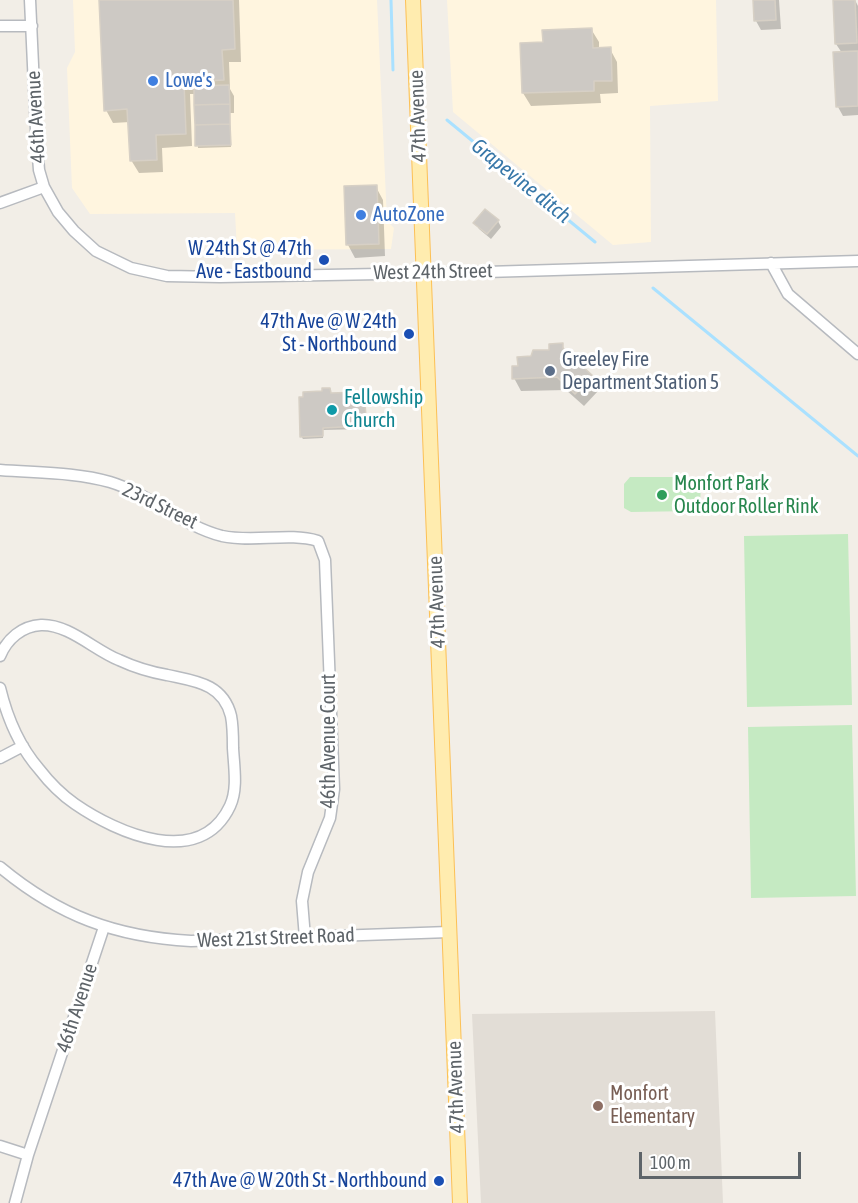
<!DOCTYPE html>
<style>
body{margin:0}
#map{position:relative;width:858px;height:1203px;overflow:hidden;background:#f2eee7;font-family:"Asap Condensed",sans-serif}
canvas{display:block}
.scale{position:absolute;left:639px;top:1152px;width:162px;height:27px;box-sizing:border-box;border:3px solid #5e6469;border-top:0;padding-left:8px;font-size:18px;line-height:21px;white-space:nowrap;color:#5e6469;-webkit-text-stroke:4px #fff;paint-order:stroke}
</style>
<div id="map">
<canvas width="858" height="1203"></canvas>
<div class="scale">100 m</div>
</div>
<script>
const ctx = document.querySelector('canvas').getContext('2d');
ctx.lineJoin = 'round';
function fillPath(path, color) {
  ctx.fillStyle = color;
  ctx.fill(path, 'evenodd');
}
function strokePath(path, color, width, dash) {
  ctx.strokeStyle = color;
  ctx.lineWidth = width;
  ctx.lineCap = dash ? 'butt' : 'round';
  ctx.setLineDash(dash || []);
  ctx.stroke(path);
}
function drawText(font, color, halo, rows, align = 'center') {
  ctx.font = font + ' "Asap Condensed",sans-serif';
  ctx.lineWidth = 6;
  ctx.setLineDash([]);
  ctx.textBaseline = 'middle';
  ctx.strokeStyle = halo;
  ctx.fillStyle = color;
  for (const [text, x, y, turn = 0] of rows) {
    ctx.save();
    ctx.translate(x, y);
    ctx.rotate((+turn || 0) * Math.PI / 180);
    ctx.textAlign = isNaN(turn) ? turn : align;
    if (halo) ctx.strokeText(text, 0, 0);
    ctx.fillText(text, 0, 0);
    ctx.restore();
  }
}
fillPath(new Path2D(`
 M73,0H377L387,221L394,228L391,249L237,250L235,213L90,214L72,188L67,68L75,52Z
 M447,0H716L718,101L650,106L651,242L613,245L453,112Z`), '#fff5df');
fillPath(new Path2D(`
 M715,1011L723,1203H481L472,1014Z`), '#e2ddd6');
fillPath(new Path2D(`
 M630,477H695L701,483L700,506L695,511L631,512L624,508V484Z
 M848,534L852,705L747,707L744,536Z
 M852,725L856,896L751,898L748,727Z`), '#c5eac2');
fillPath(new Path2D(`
 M101,0H239L241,62H229L230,89L234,96V113H230L231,147L198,148L195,94H190L192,146L162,148L163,172L139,173L131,160L130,122L113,123L106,110Z
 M755,0H779L781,29L761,30L756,21Z
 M834,0H855L858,6V115L843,116L838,107L842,53L836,44Z
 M591,29L599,42V49H610L617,62L618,93L600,94L601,103L531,106L523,93L545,44Z
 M376,187L383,200L385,256L355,258L348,245Z
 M485,211L498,221L501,227L491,239L479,229L475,223Z
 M562,345L567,354L592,377L599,390L584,406L566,390L521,391L514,378L520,367L532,358L550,352Z
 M330,390L331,395L359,394L366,408V420L363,429L323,430V438L303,439L301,436L323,393Z`), '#0003');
strokePath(new Path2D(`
 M391,0L393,70
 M447,120L595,242
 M653,288L858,456`), '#aae1ff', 3);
const building = new Path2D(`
 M99,0H233L235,49L222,50L224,80L184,82L186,134L156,135L157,160L130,161L127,109L104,111Z
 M753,0H775L776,20L754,21Z
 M833,0H855L857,43L835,44Z
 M592,28L593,48L611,47L612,81H594V91L522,93L520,43L543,42L542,30Z
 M858,51V106L836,107L833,52Z
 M229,85L230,104L194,105V86Z
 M230,104V124L195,125L194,105Z
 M230,124L231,145L195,146V125Z
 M377,185L379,244L346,245L344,186Z
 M485,209L499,220L487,234L473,223Z
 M563,343V348L593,376L575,394L557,377L512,379V366H518L517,357L531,356L533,350H549V344Z
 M322,388H330L331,393L360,392L365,404L366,416L362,426L323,428V436L300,437L299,397H303V392L322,391Z`);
fillPath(building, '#cdc9c4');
strokePath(building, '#d7d0c5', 1.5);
const minor = new Path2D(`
 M30,0L36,130L39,170L44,187L58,212L74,231L96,251L131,268L167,276L220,277L486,272L858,261
 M0,26H32
 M0,203L44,187
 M771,263L788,294L858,354
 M0,470C36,473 75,472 110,482C150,494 182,526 222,536C254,543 288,532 318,541L325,560L334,789L330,818L308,872L302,901L305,938
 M0,656C7,639 22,626 41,625C69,624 94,650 119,660C134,667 150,672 167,675C194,681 223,683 231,716C233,726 233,738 233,748C234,767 238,789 230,806C200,870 117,833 75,804C62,795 49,782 39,769C19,746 7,717 0,688
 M0,758L23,746
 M0,867C59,916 116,937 191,941L449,932
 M0,1146L28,1155
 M15,1203L28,1155L104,927`);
const major = new Path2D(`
 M413,0L460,1203`);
strokePath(minor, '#b7babf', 13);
strokePath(major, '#fcc055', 16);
strokePath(minor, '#fff', 10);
strokePath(major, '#ffecaf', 14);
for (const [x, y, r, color] of [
 [153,81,6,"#3f7fe0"],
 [361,215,6,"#3f7fe0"],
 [324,260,6,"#1a4fb4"],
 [409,334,6,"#1a4fb4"],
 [550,371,6,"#5c6f8a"],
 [332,410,6,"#0f9aa8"],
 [662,495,6,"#2e9e5b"],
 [598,1106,6,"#8d6e63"],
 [439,1181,6,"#1a4fb4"]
]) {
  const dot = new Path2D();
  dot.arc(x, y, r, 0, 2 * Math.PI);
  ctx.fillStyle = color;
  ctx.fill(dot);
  strokePath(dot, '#fff', 2);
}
drawText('20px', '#366cbe', '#fff', [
 ["Lowe's",165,81],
 ["AutoZone",373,215]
], 'left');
drawText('20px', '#5e6469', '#fff', [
 ["47th Avenue",418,116,-92],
 ["46th Avenue",36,117,-93],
 ["West 24th Street",433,272,-1],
 ["23rd Street",160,506,26],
 ["47th Avenue",437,602,-92],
 ["46th Avenue Court",329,741,-90],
 ["West 21st Street Road",276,938,-2],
 ["46th Avenue",77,1008,-72],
 ["47th Avenue",456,1087,-92]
]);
drawText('20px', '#164399', '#fff', [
 ["W 24th St @ 47th",312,249],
 ["Ave - Eastbound",312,272],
 ["47th Ave @ W 24th",397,322],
 ["St - Northbound",397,345],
 ["47th Ave @ W 20th St - Northbound",427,1181]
], 'right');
drawText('20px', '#4e5e75', '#fff', [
 ["Greeley Fire",562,360],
 ["Department Station 5",562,383]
], 'left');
drawText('20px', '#0d838f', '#fff', [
 ["Fellowship",344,398],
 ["Church",344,421]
], 'left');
drawText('20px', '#27864d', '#fff', [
 ["Monfort Park",674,484],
 ["Outdoor Roller Rink",674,507]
], 'left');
drawText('20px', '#785e54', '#fff', [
 ["Monfort",610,1094],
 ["Elementary",610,1117]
], 'left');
drawText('italic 21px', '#3777a8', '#fff', [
 ["Grapevine ditch",521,181,39]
]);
</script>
